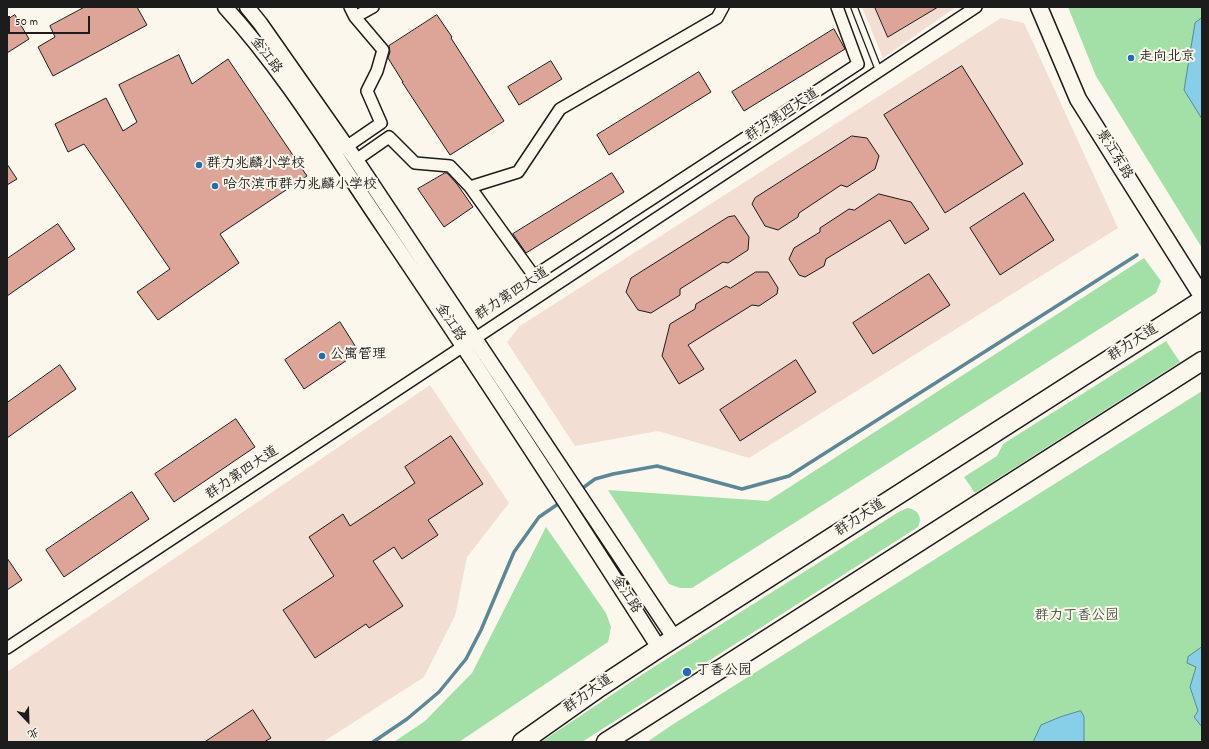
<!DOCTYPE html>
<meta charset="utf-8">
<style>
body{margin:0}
#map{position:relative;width:1209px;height:749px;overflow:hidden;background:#fbf7ec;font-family:Dekko,"LXGW WenKai TC",sans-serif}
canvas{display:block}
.frame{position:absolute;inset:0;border:8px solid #1c1c1c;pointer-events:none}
.north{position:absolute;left:8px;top:701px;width:40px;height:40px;-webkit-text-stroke:3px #fbf7ec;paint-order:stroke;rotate:157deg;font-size:11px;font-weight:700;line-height:16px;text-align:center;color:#1c1c1c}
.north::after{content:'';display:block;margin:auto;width:14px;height:18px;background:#1c1c1c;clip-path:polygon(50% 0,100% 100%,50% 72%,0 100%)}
.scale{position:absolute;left:8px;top:16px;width:82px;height:18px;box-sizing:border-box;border:2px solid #1c1c1c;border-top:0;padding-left:5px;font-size:12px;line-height:14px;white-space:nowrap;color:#1c1c1c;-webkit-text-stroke:3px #fbf7ec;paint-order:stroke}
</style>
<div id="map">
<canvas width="1209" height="749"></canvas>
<div class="frame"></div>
<div class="north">北</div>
<div class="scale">50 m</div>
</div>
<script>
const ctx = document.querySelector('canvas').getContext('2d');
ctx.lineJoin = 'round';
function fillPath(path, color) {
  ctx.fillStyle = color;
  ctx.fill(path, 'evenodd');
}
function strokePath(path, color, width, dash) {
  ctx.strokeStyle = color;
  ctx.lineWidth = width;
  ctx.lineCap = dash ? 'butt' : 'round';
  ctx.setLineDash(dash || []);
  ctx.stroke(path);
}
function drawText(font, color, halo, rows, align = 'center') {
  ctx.font = font + ' Dekko,"LXGW WenKai TC",sans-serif';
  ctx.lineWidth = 4;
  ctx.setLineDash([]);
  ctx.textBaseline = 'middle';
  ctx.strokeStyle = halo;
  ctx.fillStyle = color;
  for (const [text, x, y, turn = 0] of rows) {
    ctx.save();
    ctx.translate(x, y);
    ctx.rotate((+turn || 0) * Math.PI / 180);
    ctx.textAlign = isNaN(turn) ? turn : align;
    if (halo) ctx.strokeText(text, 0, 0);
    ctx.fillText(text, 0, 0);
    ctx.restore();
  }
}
fillPath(new Path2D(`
 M862,7H956L883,58Z
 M1001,18L1024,23L1118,228L749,458L658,431L575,446L507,342L520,326Z
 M430,385L509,503L467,557L455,616L424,677L323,742H7V672Z`), '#f2ded3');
fillPath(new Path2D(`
 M1068,7H1202V248L1096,76Z
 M1144,258L1161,281L1156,293L692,588H680L669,584L608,490L768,501Z
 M1166,341L1180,362L975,493L964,477L997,456L1003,444Z
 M1202,391V742H647L675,723Z
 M907,508C918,509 923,518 918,527L582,742H541L646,672L897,513Z
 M546,527L606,613L611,627L608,642L459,742H394L425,721L472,673Z`), '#a3e0a7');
const water = new Path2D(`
 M1202,18V119L1184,90L1195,23Z
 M1202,647V727L1194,717L1198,711L1190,687L1196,667L1187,663L1188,657Z
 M1081,711L1084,717V742H1033L1041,725L1060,717Z`);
fillPath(water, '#87cfe8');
strokePath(water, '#5c8796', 1);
strokePath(new Path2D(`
 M580,490L595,479L613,474L657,466L742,489L789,476L1137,255
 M373,742L407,719L439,692L466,659L481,630L514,552L539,517L561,502`), '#5c8796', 3.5);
const building = new Path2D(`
 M85,7H137L147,25L53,76L38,47L55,37L50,26Z
 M875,7H938L888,37Z
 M15,15L29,39L7,53V20Z
 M437,15L452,37L451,38L504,121L450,155L402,82H403L388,58L390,52L389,46Z
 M834,29L845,49L744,111L732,92Z
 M179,55L192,84L228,59L307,176L220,234L239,263L158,320L137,292L170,269L84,144L68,152L55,124L106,98L123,131L137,122L119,85Z
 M551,61L562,79L519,105L508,87Z
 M962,66L1023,164L945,213L884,115Z
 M699,72L711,92L609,155L597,135Z
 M852,136L867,138L879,156L875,169L847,187L841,185L799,213L798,217L778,230L765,226L752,204L755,198Z
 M7,164L17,179L7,185Z
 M445,173H447L457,184L473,207L444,227L418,189Z
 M612,173L624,192L526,253L513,234Z
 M1024,193L1054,240L1000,275L970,228Z
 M879,194L911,202L929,229L905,244L890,220L826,259L824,266L805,277L799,275L789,259L794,248L820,232V228L849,209L854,210Z
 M735,216L749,237L748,250L728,263L723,262L680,289V295L651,313L638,310L626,292L631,278L728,217Z
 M58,224L75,249L7,296V259Z
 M756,272H768L778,288L777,294L759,306L752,305L688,345L704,369L679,384L662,356L670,324L695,309L696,304L726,286L730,288Z
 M929,274L950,305L873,354L853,323Z
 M340,322L359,352L304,389L285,360Z
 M796,360L816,392L740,441L720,410Z
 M60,365L76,389L7,438V403Z
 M236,419L255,447L174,502L155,474Z
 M451,436L483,484L428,520L438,535L402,559L394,547L373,561L403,606L369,628L366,624L315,658L283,610L334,576L309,537L343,514L350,526L415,483L405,467Z
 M132,492L149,519L64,577L46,550Z
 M7,558L22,580L7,590Z
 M253,710L271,738L264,742H205Z`);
fillPath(building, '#dda598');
strokePath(building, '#1c1c1c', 1);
const service = new Path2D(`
 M854,7L879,71`);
const minor = new Path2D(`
 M355,17L373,7
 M346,147L381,123L367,91L377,71L383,50L355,17L350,7
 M356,160L389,137L415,163L450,166L470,187L534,276L858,64L837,7
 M470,187L518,172L560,109L717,18L723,7
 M7,648L976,7`);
const tertiary = new Path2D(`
 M225,7C286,74 333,153 384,228C478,367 569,507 659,648
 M247,7L260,23L356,160L675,639`);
const secondary = new Path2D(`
 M1039,7L1078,99L1202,296`);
const primary = new Path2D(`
 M522,742L600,687L659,648L1202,300
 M606,742L1202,361`);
strokePath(service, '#1c1c1c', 8);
strokePath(minor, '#1c1c1c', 14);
strokePath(tertiary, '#1c1c1c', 17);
strokePath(secondary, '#1c1c1c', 19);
strokePath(primary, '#1c1c1c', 21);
strokePath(service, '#fbf7ec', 5.5);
strokePath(minor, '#fbf7ec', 11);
strokePath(tertiary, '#fbf7ec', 14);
strokePath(secondary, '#fbf7ec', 16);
strokePath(primary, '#fbf7ec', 18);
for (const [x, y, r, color] of [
 [1131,58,4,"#1f6fb2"],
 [199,165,4,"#1f6fb2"],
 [215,186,4,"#1f6fb2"],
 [322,356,4,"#1f6fb2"],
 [687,672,5,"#1f6fb2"]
]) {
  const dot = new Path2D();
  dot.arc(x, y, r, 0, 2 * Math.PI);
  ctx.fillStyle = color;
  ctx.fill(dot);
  strokePath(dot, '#fbf7ec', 1.5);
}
drawText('14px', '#1c1c1c', '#fbf7ec', [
 ["金江路",265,56,53],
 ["群力第四大道",783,116,-33],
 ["景江东路",1113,155,58],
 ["群力第四大道",513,295,-33],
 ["金江路",449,323,56],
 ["群力大道",1134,344,-33],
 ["群力第四大道",243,474,-34],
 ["群力大道",861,519,-33],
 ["金江路",625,595,57],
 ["群力大道",589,695,-35]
]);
drawText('14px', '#1c1c1c', '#fbf7ec', [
 ["走向北京",1139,58],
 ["群力兆麟小学校",207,165],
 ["哈尔滨市群力兆麟小学校",223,186],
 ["公寓管理",330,356],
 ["丁香公园",696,672]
], 'left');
drawText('14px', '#445746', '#fbf7ec', [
 ["群力丁香公园",1077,617]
]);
</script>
